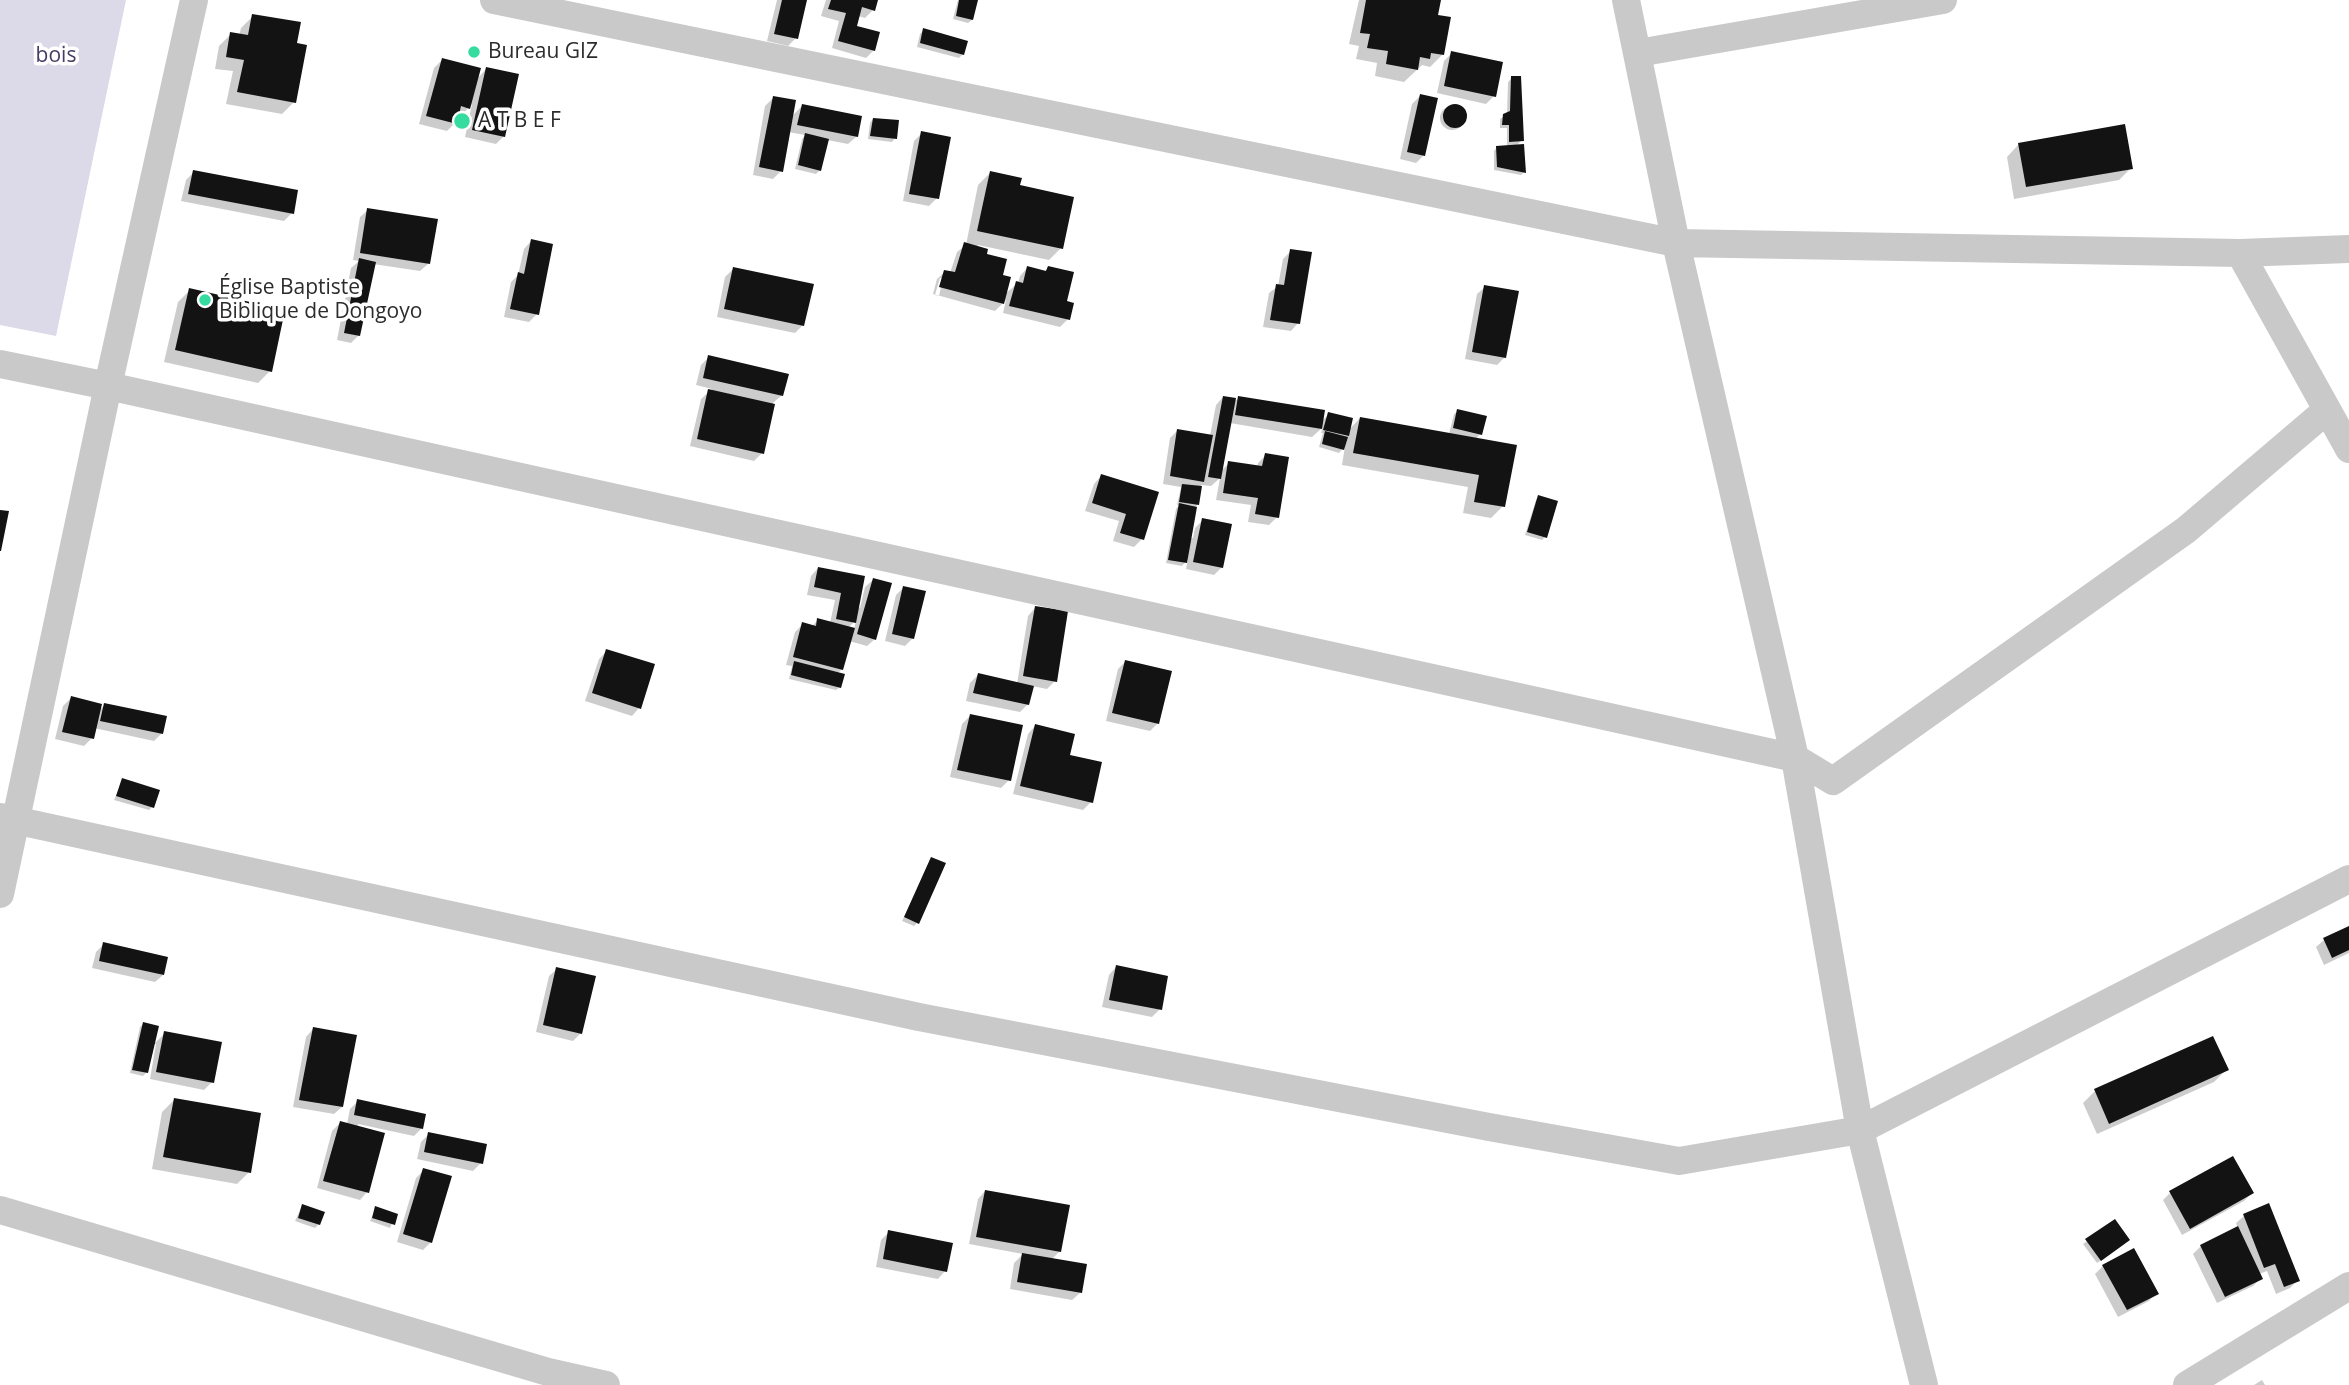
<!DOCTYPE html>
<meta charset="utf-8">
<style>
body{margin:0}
canvas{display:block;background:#fff}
</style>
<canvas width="2349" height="1385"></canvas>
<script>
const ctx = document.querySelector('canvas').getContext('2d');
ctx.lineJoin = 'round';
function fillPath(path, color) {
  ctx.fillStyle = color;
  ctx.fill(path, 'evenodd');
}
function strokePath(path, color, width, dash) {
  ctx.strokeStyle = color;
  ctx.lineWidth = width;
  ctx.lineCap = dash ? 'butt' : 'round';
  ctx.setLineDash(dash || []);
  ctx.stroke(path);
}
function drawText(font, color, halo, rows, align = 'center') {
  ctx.font = font + ' "Open Sans",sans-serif';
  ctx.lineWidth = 7;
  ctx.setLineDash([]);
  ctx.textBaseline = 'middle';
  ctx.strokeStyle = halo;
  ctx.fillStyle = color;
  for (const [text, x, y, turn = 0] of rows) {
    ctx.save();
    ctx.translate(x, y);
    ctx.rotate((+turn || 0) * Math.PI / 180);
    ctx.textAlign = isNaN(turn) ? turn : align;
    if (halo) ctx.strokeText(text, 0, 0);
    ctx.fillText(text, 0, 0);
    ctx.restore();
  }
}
fillPath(new Path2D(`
 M0,0H126L56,336L0,325Z`), '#dcd9e9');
fillPath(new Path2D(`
 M777,0H805L796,38L788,46L767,41Z
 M826,0H876L873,10L865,18L858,16L855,27L874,50L866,58L832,48L839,21L821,16Z
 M958,0H977L972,20L968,23L953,19Z
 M1359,0H1439L1436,16L1442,55L1430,67L1422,65L1404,82L1375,76L1377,63L1356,59L1359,46L1349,44Z
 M253,16L295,45L294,102L282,114L226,104L233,71L215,69L219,46L231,34L239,36L241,28Z
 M924,30L963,54L959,58L917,47L920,34Z
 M1452,53L1494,96L1486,104L1437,93L1444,61Z
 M442,60L477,79L486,69L504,136L496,144L465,137L472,104L461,116L457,114L455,123L447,131L419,124L434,68Z
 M1512,78L1522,140L1516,146L1524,172L1521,175L1494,170V151L1497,147H1507V128H1500V119L1507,114L1508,82Z
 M1420,96L1424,155L1416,163L1400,159L1412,104Z
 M773,98L791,117L802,106L860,118L856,137L848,144L827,140L820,170L816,174L795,169L802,139L805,135L788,132L781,171L773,179L753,175L765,106Z
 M1440 118a12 12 0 1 1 24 0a12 12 0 1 1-24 0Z
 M873,119L895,138L892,142L868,139L870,123Z
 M922,133L937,198L929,206L903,201L914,141Z
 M2019,144L2131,168L2119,180L2014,199L2007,157Z
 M194,172L292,213L284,221L181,201L186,180Z
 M990,173L1018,187L1061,248L1049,260L978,245L977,248L1000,276L1005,294L1018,283L1020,276L1027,268L1044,272L1048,268L1065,303L1068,319L1060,327L1003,313L1006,300L995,311L933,294L937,279L945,272L950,273L957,252L966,245L978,185ZM940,278H943L939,296L935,295Z
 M368,210L428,264L420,271L373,264L359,335L351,343L337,340L351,268L359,261L353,260L360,217Z
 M531,241L537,314L529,322L504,317L511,282L518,275L524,249Z
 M1291,251L1298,323L1291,331L1263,327L1269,293L1278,286L1283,259Z
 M733,269L803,325L795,333L717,317L725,277Z
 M1485,287L1505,357L1497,365L1465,359L1477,294Z
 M190,290L270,371L258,383L164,362L178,302Z
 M709,357L782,395L773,403L762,453L754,461L690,446L701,399L712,389L696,385L701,365Z
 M1223,397L1237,400L1239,398L1322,421L1329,414L1348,431L1360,418L1449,434L1454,414L1458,411L1480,434L1476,439L1503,506L1491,518L1463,513L1468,487L1342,465L1345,446L1339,453L1319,447L1323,433H1321L1323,427L1312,437L1230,423L1221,471L1229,463L1257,467L1258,463L1266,455L1277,517L1269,525L1248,522L1251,505L1216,500L1220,478L1211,486L1201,485L1190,538H1193L1195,528L1203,520L1222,567L1214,575L1186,569L1188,559L1182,566L1166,563L1176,509L1179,505H1177L1181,487L1163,484L1170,438L1178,430L1210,436L1216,405Z
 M1101,476L1157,493L1142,539L1134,547L1113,541L1119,521L1085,511L1094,484Z
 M1539,497L1545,537L1542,540L1525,535L1536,500Z
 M818,568L860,608L865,587L873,580L875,639L867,646L849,641L842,669L837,674L840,687L836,690L789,679L792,666L786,665L795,632L803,624L812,626L818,620L830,623L835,600L807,595L811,576ZM856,620L854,630L848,628Z
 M903,588L913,638L905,646L885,641L896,595Z
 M1035,608L1055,681L1047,689L1032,686L1028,704L1020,712L966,701L970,683L978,675L1017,684L1028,616Z
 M607,651L639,708L632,716L585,701L599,659Z
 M1126,661L1158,723L1150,731L1106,721L1118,669Z
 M71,698L98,711L105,705L162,733L154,741L94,728L92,738L84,746L55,739L63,706Z
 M970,716L1009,780L1001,788L950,777L962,724Z
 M1035,726L1068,756L1091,802L1083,810L1013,794L1028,734Z
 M123,780L152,807L149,810L114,800Z
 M932,859L917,923L914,926L902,921Z
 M2349,928V953L2324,965L2316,947L2324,940Z
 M104,944L163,975L155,982L92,968L96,952Z
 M1116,967L1160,1009L1152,1017L1102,1007L1109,975Z
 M557,969L581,1033L573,1041L536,1032L549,976Z
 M143,1024L147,1072L143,1076L130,1073L140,1027Z
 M313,1029L342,1107L334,1114L293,1107L306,1037Z
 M165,1033L212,1082L204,1090L150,1079L156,1044H154Z
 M2212,1038L2226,1070L2214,1082L2097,1134L2083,1103L2095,1091Z
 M174,1100L249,1172L237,1184L152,1169L162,1112Z
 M358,1101L422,1128L414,1136L358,1124L367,1192L360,1200L317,1188L332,1131L340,1123L347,1124L350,1109Z
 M429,1134L481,1163L473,1171L417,1159L421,1142Z
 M424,1170L431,1242L423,1250L397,1242L416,1178Z
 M985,1191L1060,1251L1051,1260L1080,1293L1072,1300L1010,1289L1014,1263L1023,1254L969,1244L978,1199Z
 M2170,1193H2252L2244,1201L2182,1235L2163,1200Z
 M302,1206L319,1224L315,1228L295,1221Z
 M376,1208L396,1215L390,1228L370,1221Z
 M2244,1216L2298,1280L2290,1288L2276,1294L2267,1271L2259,1274L2261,1278L2253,1286L2217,1303L2193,1254L2201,1246L2238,1228L2236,1223Z
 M889,1232L945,1271L938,1279L876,1267L881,1240Z
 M2087,1241L2125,1243L2097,1263L2083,1244Z
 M2103,1266L2156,1293L2149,1301L2118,1317L2095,1274Z
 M2262,1380L2265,1385H2254Z`), '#0003');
fillPath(new Path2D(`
 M782,0H807L798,39L774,34Z
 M831,0H878L875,11L862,7L857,26L880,32L875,51L838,41L846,13L828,9Z
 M959,0H978L973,20L956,16Z
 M1366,0H1441L1438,15L1451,17L1444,55L1431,53L1430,59L1420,57L1418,70L1386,64L1388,51L1367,48L1370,34L1360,33Z
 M252,14L301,22L297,43L307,45L296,103L237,92L244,60L226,57L230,32L248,35Z
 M923,28L968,41L964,55L920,43Z
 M1451,51L1503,62L1496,97L1444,86Z
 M442,58L481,68L470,109L461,106L457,124L426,116Z
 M486,67L519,74L505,137L472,130Z
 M1511,76H1521L1524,141L1509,142V125H1502L1503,114L1510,111Z
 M1420,94L1438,98L1425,156L1407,152Z
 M773,96L796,100L783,172L759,167Z
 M1443 116a12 12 0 1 1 24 0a12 12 0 1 1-24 0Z
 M802,104L862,116L858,137L797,125Z
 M873,118L899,120L897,139L870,136Z
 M2125,124L2133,169L2026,187L2018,143Z
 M921,131L951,137L939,199L909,194Z
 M805,133L829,139L821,171L798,165Z
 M1524,144L1526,173L1497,167L1496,146Z
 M193,170L298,190L294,214L188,194Z
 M990,171L1022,178L1020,185L1074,197L1063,249L977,231Z
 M367,208L438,219L430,264L360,253Z
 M531,239L553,244L539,315L510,309L518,272L524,274Z
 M964,242L988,249L987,254L1007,259L1003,275L1011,277L1004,304L939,287L944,270L955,272Z
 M1290,249L1312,252L1300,324L1270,320L1276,284L1284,285Z
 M359,258L376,262L360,336L344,333Z
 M1027,266L1046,271L1048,266L1074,272L1067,301L1074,303L1070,320L1009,306L1016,281L1023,283Z
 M733,267L814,284L804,326L724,309Z
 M1484,285L1519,291L1506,358L1472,352Z
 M189,288L285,310L272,372L175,350Z
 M708,355L789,374L783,396L703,378Z
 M708,389L775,404L764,454L697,439Z
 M1223,396L1236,398L1221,479L1208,477Z
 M1238,396L1325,410L1322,429L1235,415Z
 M1457,409L1487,416L1482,435L1453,428Z
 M1328,412L1353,418L1349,436L1323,430Z
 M1360,417L1517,445L1505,507L1474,502L1479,475L1353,453Z
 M1177,429L1213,435L1204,482L1170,476Z
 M1325,431L1348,437L1344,450L1322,444Z
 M1265,453L1289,457L1279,518L1255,514L1258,498L1223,493L1228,461L1262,466Z
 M1101,474L1159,492L1144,540L1120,533L1126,514L1092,503Z
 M1182,484L1202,486L1199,505L1179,502Z
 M1538,495L1558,501L1547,538L1527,532Z
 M1179,503L1197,507L1187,563L1168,560Z
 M0,510L9,511L1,551H0Z
 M1202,518L1232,524L1223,568L1193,562Z
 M818,567L865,576L856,623L836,619L841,593L814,587Z
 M873,578L892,583L876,640L857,634Z
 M903,586L926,591L914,639L892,634Z
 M1035,606L1068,611L1057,682L1023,676Z
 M817,618L855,628L843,670L793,657L802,622L816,626Z
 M606,649L655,664L641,709L592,693Z
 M1125,660L1172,671L1159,724L1112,713Z
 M794,661L845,674L841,688L791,675Z
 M978,673L1034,686L1029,705L973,693Z
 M71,696L102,704L94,739L62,732Z
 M104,703L167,716L163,734L100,721Z
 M970,714L1023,725L1011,781L957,770Z
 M1035,724L1075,734L1070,755L1102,762L1093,803L1020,786Z
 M122,778L160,790L154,808L116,796Z
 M931,857L946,863L919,924L904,917Z
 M2349,926V950L2332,958L2323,938Z
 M103,942L168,957L164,975L99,961Z
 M1116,965L1168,976L1162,1010L1109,1000Z
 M556,967L596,976L582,1034L543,1025Z
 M143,1022L159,1026L148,1073L132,1070Z
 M313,1027L357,1035L343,1107L299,1100Z
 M164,1031L222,1042L214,1083L156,1072Z
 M2213,1036L2229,1070L2109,1124L2094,1089Z
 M174,1098L261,1113L251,1173L163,1157Z
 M357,1099L426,1114L423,1129L354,1115Z
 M340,1121L385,1133L369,1193L323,1181Z
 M428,1132L487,1144L483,1164L424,1152Z
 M2233,1156L2254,1193L2190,1229L2169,1191Z
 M423,1168L452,1176L432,1243L403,1234Z
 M985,1190L1070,1205L1061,1252L976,1237Z
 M2269,1203L2300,1281L2284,1287L2275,1264L2264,1268L2243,1214Z
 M302,1204L325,1212L320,1225L298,1218Z
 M375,1206L398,1214L395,1225L372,1218Z
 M2115,1219L2130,1240L2101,1261L2085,1239Z
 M2238,1226L2263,1279L2225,1297L2200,1245Z
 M888,1230L953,1243L947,1272L883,1259Z
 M2134,1248L2159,1294L2127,1310L2102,1265Z
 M1022,1253L1087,1264L1082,1293L1017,1282Z`), '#131313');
strokePath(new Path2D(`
 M494,0L1676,243L2240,253L2349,249
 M1626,0L1676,243L1795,758L1860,1130L1924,1385
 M1638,53L1943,0
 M2240,253L2349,449
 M0,364L108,386L1795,758L1833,781L2186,530L2327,410
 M0,817L919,1017L1489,1127L1679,1161L1860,1130L2349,879
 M0,894L108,386L194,0
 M0,1210L548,1372L606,1385
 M2187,1385L2349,1286`), '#c9c9c9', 28);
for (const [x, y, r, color] of [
 [474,52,7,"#35db9f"],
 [462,121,9,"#35db9f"],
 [205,300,7,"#35db9f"]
]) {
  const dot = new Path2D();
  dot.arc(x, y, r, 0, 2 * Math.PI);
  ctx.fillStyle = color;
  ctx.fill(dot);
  strokePath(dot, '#fff', 2.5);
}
drawText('21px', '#2c2c2c', '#fff', [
 ["Bureau GIZ",488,52],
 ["A T B E F",478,121],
 ["Église Baptiste",219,288],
 ["Biblique de Dongoyo",219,312]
], 'left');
drawText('21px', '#463c64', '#fff', [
 ["bois",56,56]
]);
</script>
